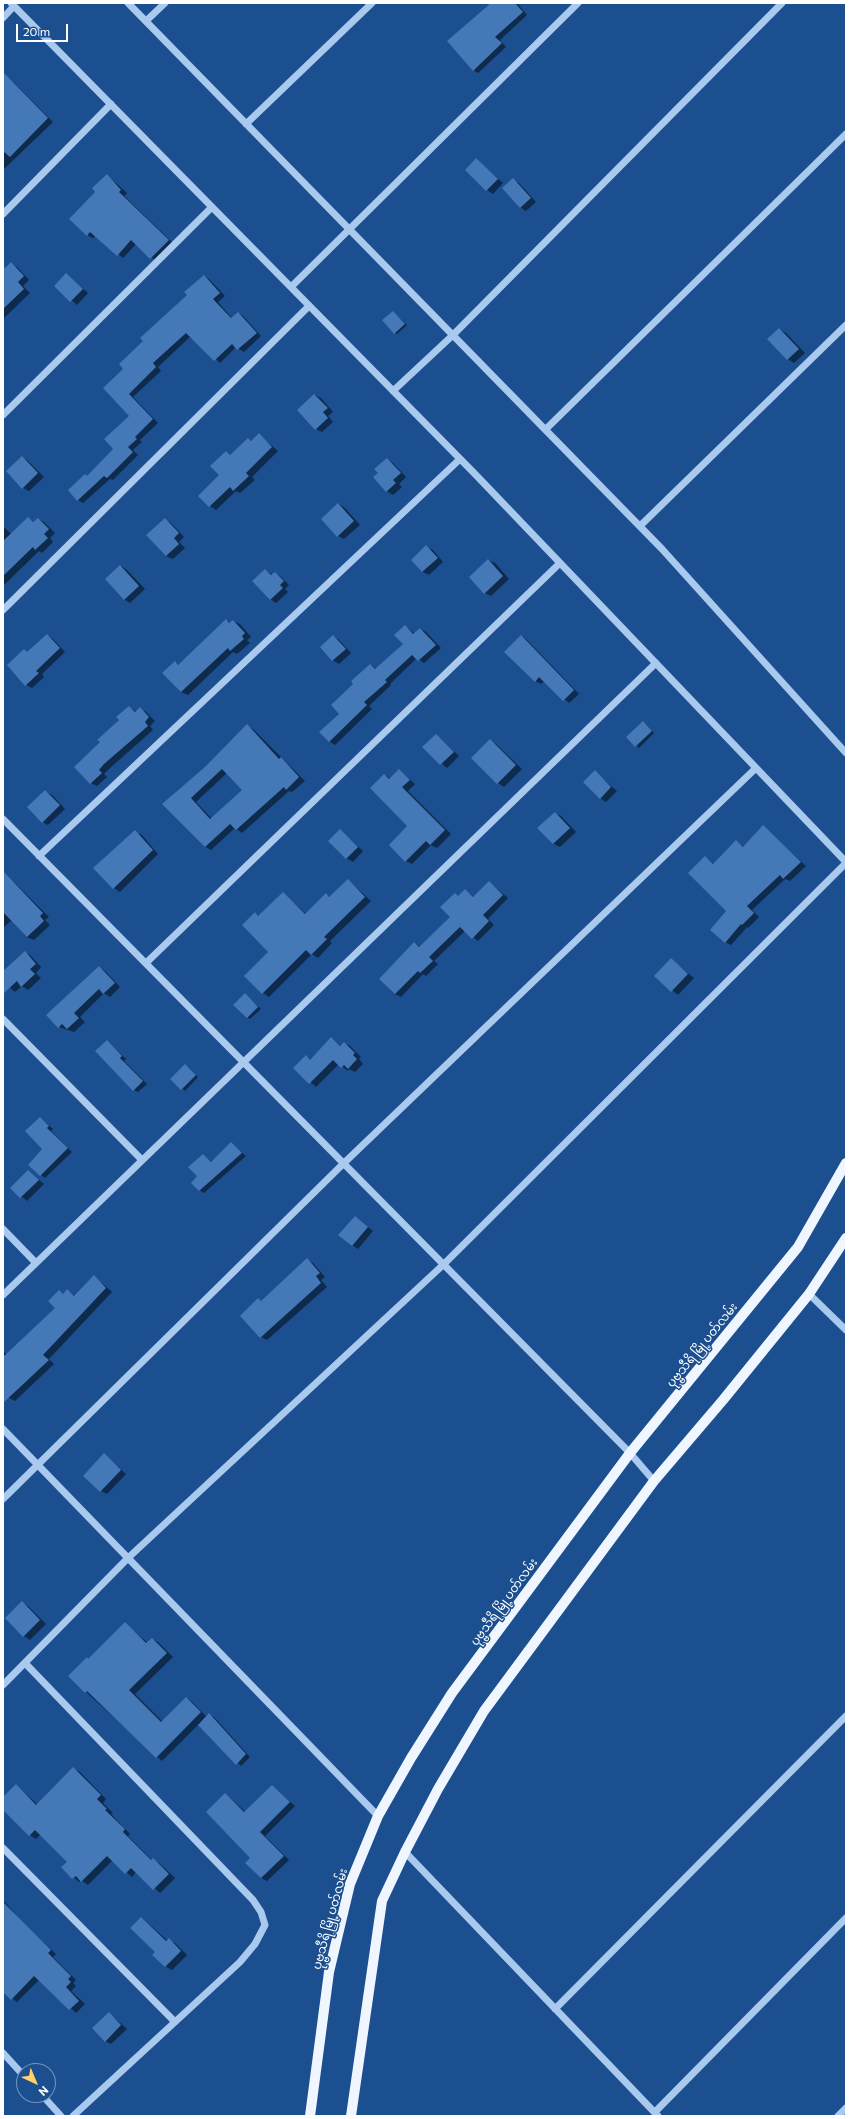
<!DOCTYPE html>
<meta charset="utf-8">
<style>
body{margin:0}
#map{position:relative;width:849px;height:2119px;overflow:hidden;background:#1b4f8f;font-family:Commissioner,sans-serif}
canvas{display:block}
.frame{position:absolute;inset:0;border:4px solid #fff;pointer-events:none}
.north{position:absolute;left:16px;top:2063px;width:40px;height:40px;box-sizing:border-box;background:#1b4f8f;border:1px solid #7695bc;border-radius:50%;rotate:136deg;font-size:11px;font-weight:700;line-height:16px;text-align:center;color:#fff}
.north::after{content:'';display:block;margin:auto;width:14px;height:18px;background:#ffd166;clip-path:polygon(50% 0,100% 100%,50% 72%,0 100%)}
.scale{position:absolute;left:16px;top:24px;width:52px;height:18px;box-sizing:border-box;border:2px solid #fff;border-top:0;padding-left:5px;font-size:12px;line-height:14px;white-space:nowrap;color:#fff;-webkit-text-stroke:3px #1b4f8f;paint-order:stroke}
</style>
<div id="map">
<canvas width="849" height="2119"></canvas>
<div class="frame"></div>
<div class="north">N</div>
<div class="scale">20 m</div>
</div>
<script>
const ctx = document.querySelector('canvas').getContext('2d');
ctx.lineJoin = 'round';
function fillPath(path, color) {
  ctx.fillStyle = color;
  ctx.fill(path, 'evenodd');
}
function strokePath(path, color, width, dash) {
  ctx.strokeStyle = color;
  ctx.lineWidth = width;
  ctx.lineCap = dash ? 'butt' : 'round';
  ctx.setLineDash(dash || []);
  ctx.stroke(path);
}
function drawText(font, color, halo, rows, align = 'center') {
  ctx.font = font + ' Commissioner,"Noto Sans Myanmar",sans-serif';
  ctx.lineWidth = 3;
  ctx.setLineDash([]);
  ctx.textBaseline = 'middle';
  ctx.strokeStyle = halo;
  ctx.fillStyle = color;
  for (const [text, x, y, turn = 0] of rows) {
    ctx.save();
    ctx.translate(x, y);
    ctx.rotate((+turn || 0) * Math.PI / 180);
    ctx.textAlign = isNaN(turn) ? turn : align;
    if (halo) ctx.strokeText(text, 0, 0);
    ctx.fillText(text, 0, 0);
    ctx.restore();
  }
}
fillPath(new Path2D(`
 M492,3H517L527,15L500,40L506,47L478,73L473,70Z
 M9,79L14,83L53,122L3,170V85Z
 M476,160L503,183L493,194L487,190Z
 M107,175L127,193L124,196L174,244L156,261L136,244L123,258L96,236L93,238L87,235L97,192Z
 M513,180L519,183L536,202L526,211L520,207Z
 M11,264L17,267L29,280L23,286L30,293L3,319V271Z
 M66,274L88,293L77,305L55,286Z
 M204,276L209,279L225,296L218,302L232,318L238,313L243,316L261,336L244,352L236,347L220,363L191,336L158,367L161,371L133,397L158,423L140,440L142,442L133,450L138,455L113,480L110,479L83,503L78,500L87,477L114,449L131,416L125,369L144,341L188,295Z
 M393,312L407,325L397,334L395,333Z
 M779,329L786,333L805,353L794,363L788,359L769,339Z
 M315,395L321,398L333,412L328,416L333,422L322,432L316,429Z
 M259,435L278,451L252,477L255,480L240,493L236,491L216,510L210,506L200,496L221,475L226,452L231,455L248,439L252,441Z
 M22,457L28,461L44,477L29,491L23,488Z
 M387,459L393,463L406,477L399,484L402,487L393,495L387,491L374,477L379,473Z
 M339,504L345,508L360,525L344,539L338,536Z
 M28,518L34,522L38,519L44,522L55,533L50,538L53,542L42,553L39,551L3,586V526L11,534Z
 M165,519L171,523L184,537L179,542L185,548L173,559L166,556Z
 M426,547L433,550L443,562L429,575L423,572L412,560Z
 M488,560L495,563L509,579L491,596L485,593Z
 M121,566L127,570L145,589L130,603L124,599Z
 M265,570L273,575L275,573L281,577L289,585L285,589L288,592L276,603L270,599Z
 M226,620L231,623L233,621L240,624L251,637L247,640L250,643L237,654L233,652L188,695L181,692L175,662L179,665Z
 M405,626L415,634L421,629L426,632L441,648L424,663L417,658L390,684L391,685L369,706L372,709L335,745L330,742L321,732L340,714L355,684L370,665L377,669L404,644Z
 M47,635L53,639L65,652L42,674L44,677L32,688L26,685L28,653Z
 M333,636L339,640L351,653L339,664L333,660Z
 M522,636L527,640L579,694L569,703L544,681L541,684L535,681Z
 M129,707L137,712L140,708L146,712L155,721L150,726L153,730L110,768L104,774L107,777L97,786L91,783L101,742Z
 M646,724L654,733L639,748L627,737Z
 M247,726L253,729L305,781L292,792L289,791L242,833L235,828L211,850L206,847L163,804L206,767ZM227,773L243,790L212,819L196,802Z
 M436,735L459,756L447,768L423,747Z
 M490,740L496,744L522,769L504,787L498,783L472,758Z
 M400,771L415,784L408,791L451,834L437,848L431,845L412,864L406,861L409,826L384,775L391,779Z
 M595,772L617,791L606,802L600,798Z
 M46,792L52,795L65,809L48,825L42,822Z
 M555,813L561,816L576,832L560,847L554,844L539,828Z
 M763,827L806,866L790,881L785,879L752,910L759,917L748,928L747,927L731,945L725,942L727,911L705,857L714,864L736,842L744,847Z
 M340,830L363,851L353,862L346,858Z
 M135,832L142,835L158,854L120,892L114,888Z
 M9,879L15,883L49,917L45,920L50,925L34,940L27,937L12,920L3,928V885Z
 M348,880L371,901L330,941L332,943L318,958L312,954L269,997L263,993L270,952L255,913L259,916L283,893L306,914L326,894L330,897Z
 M489,882L508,898L488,919L494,925L478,941L465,931L434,961L438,964L426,976L423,974L401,997L395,994L414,943L421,947L451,917L465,890L474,897Z
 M25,952L31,956L41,967L36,973L41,978L28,990L22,986L15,992L3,982V972Z
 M671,960L694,978L678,995L655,976Z
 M99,967L105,971L120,987L110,997L104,993L80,1017L85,1022L74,1032L59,1027Z
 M245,995L261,1009L250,1019L247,1017Z
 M331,1038L341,1046L344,1043L350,1046L361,1057L359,1059L363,1064L355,1072L349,1069L348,1071L339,1064L316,1087L295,1068L306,1057L311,1060Z
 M107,1041L126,1059L124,1061L147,1084L138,1092L134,1090Z
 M188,1067L198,1077L185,1091L172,1079Z
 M40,1118L53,1129L51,1131L72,1152L45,1178L41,1175L44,1149Z
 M231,1144L246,1156L204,1193L199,1190L203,1155L212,1162Z
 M28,1171L44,1184L27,1201L11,1188Z
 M355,1217L373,1231L358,1249L352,1245Z
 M307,1260L313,1263L325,1277L321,1280L327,1287L267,1340L261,1337L258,1299L262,1302Z
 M94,1276L112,1292L49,1359L54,1364L15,1401L9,1398L3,1392V1351L7,1355L56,1308L59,1291L64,1294L68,1291L75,1296Z
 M104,1455L126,1474L107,1494L101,1491Z
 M22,1603L28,1606L46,1624L30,1640L24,1636L6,1618Z
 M125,1624L148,1643L152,1639L158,1642L173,1657L135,1694L163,1722L186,1698L192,1702L207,1717L209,1715L214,1717L250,1757L241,1766L199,1724L162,1761L86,1692L89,1660Z
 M74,1769L80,1772L106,1799L103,1803L113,1813L111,1814L130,1834L128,1836L152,1860L159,1863L175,1878L160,1893L136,1872L132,1877L113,1860L88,1885L81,1880L79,1882L63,1868L68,1862L41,1834L36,1839L30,1835L3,1808V1798L16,1785L38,1805Z
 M272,1786L295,1806L265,1836L289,1860L267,1881L261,1878L251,1858L225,1794L246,1812Z
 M3,1900L25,1925L56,1954L53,1957L76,1980L73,1983L76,1986L71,1991L85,2004L76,2013L39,1980L17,2002L4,1992L3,1993Z
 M142,1918L168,1941L169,1940L175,1943L187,1955L172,1970L165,1966L156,1952Z
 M109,2013L127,2029L111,2044L105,2041Z`), '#0007');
fillPath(new Path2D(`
 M491,3H515L523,12L495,37L502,43L473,71L447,41Z
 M3,72L48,118L10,157L3,151Z
 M476,158L498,179L486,191L465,170Z
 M107,174L121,190L119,192L169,240L150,259L131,240L117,256L90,232L87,236L69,219L95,192L92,188Z
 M513,178L531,198L520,208L502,188Z
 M11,262L24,276L18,282L24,289L3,309V266L5,268Z
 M66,273L83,289L70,302L54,286Z
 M204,275L220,293L213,299L231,318L238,312L257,333L237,350L232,344L214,361L186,333L153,363L156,367L129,394L153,419L135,437L137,439L128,447L133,452L107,478L104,476L77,501L68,490L85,474L87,476L113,449L104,439L129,416L103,388L123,369L119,364L143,341L140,338L187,295L184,292Z
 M393,311L405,324L394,334L382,320Z
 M779,328L799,349L787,360L767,339Z
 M314,394L328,408L323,412L328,418L315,430L297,410Z
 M259,433L272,447L246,473L249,476L233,491L230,487L209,507L198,496L219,475L210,466L226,451L230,455L248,438L251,441Z
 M22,456L38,473L22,489L6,471Z
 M387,458L401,473L393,480L396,483L386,492L373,477L378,473L374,469Z
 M338,503L354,521L337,537L321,519Z
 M28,517L33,522L38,518L49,529L44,534L48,538L35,550L33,547L3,576V541Z
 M165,518L179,533L174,538L179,544L166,556L146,535Z
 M426,545L438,558L422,572L411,560Z
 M488,559L503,576L484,594L469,577Z
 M120,565L139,586L124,600L105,579Z
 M265,569L271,575L275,572L284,581L280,585L283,588L270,600L252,581Z
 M226,619L229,623L233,620L245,633L242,636L244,639L230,651L228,648L181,692L162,673L175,661L178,665Z
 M405,625L413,634L420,628L436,645L418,661L412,655L385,680L387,682L364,702L367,705L329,742L319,732L339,714L331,705L353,684L351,681L370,664L375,669L403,644L394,635Z
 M47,634L60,648L36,671L39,673L25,686L7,665L24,649L27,652Z
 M333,635L346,649L332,661L320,647Z
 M521,635L574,690L563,701L539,677L535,682L504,652Z
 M129,706L135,712L140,707L149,717L145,722L148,726L104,764L99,770L102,773L90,784L74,767L100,742L97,740L119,720L116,717Z
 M643,721L652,731L635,747L626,737Z
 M247,724L279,759L281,757L299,777L286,790L284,787L236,830L230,824L205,847L162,804L205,767ZM222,769L242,790L210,819L191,798Z
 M436,734L454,752L440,765L422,747Z
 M490,739L516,765L497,784L471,758Z
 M399,769L410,780L402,787L445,830L430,845L426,841L405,862L389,845L407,826L370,788L384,774L389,779Z
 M595,770L611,787L600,799L583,782Z
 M45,790L60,805L42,823L27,807Z
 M555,812L570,828L553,844L537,828Z
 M763,825L801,862L783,879L780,875L747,906L754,913L742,925L741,924L725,943L710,930L726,911L688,873L705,856L713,864L736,840L743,847Z
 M340,829L358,847L346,859L328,841Z
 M135,830L153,850L113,889L93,868Z
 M3,871L43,913L40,916L44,921L27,937L3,912Z
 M348,879L365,897L324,937L327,939L311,955L306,950L262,994L244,976L268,952L242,925L255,912L258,916L283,892L305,914L326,893L329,897Z
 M489,881L503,895L483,915L489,921L472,939L460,927L429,957L433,961L420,973L418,971L395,994L379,979L414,942L419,947L450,917L440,907L455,893L458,896L465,889L473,897Z
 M25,951L36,964L30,969L35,974L21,987L17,981L3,994V971Z
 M671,958L688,974L671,992L654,976Z
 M99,966L115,983L103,994L99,989L74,1013L79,1018L67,1029L62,1024L58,1028L46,1015Z
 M245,993L258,1007L247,1018L233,1005Z
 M331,1037L340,1046L344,1042L355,1053L353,1055L357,1059L348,1069L344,1065L341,1068L333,1060L309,1084L293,1068L306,1055L310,1060Z
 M107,1040L122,1056L120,1058L143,1081L133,1091L95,1051Z
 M185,1064L196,1075L181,1090L170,1079Z
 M40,1117L49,1126L47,1128L68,1148L40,1176L28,1165L42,1149L25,1131Z
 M231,1142L242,1153L199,1191L191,1183L197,1176L188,1167L203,1154L211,1162Z
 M28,1170L39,1180L20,1198L10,1188Z
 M355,1216L368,1227L352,1246L338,1235Z
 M307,1258L320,1273L316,1276L321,1283L260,1338L240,1316L258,1298L261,1301Z
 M94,1275L106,1288L43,1355L49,1360L3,1403V1357L55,1308L48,1301L59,1290L63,1294L67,1289L74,1296Z
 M104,1453L121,1470L100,1492L83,1476Z
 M22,1601L40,1620L23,1637L5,1618Z
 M125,1622L146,1643L152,1638L167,1653L129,1690L161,1722L186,1697L201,1712L156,1758L87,1691L85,1693L68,1676L87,1657L88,1659Z
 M209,1713L246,1754L236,1765L198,1725Z
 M73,1767L101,1795L97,1799L107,1809L105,1810L125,1829L123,1832L151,1860L153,1858L169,1874L153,1890L131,1868L125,1874L107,1856L81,1882L76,1876L72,1879L61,1867L67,1862L35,1830L29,1836L3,1810V1797L16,1784L36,1805Z
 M272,1785L290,1802L260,1832L284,1856L261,1878L245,1863L250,1858L206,1812L225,1793L244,1812Z
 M3,1902L51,1950L48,1953L71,1976L68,1979L71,1982L66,1987L79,2001L69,2010L34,1976L11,2000L3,1992Z
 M141,1917L166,1941L169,1938L181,1951L165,1967L152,1955L155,1952L130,1928Z
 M109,2012L121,2025L105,2042L92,2028Z`), '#4478b7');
strokePath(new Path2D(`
 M11,3L475,474L846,862
 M128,3L662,549L846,753
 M3,18L14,6
 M146,21L165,3
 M246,124L372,3
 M3,214L111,104
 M291,287L578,3
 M393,391L453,335L782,3
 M3,415L212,207
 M546,429L846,134
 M640,526L846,325
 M3,610L309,306
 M3,819L630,1453L654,1481
 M39,856L460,459
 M146,963L560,563
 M3,1019L142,1160
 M3,1229L36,1263
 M809,1294L846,1330
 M3,1295L656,663
 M3,1429L378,1816
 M3,1499L344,1163L756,768
 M25,1663L253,1900L261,1912L265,1925L255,1944L240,1962L73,2116
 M3,1685L128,1558L444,1264L846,863
 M3,1848L175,2022
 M405,1852L658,2116
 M555,2009L846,1716
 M3,2053L24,2076
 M42,2095L61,2116
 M655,2112L846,1918
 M838,2116L846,2108`), '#a9c9ee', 7);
strokePath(new Path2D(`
 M310,2116L329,1972L350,1884L378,1816L411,1758L452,1693L630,1453L798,1247L846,1163
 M351,2116L382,1901L405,1852L438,1789L484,1711L654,1481L723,1400L809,1294L846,1238`), '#f0f6ff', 10);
drawText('12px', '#fff', '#1b4f8f', [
 ["ပုဗ္ဗသီရိ မြို့ပတ်လမ်း",702,1345,-51],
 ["ပုဗ္ဗသီရိ မြို့ပတ်လမ်း",504,1602,-54],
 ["ပုဗ္ဗသီရိ မြို့ပတ်လမ်း",330,1919,-75]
]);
</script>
